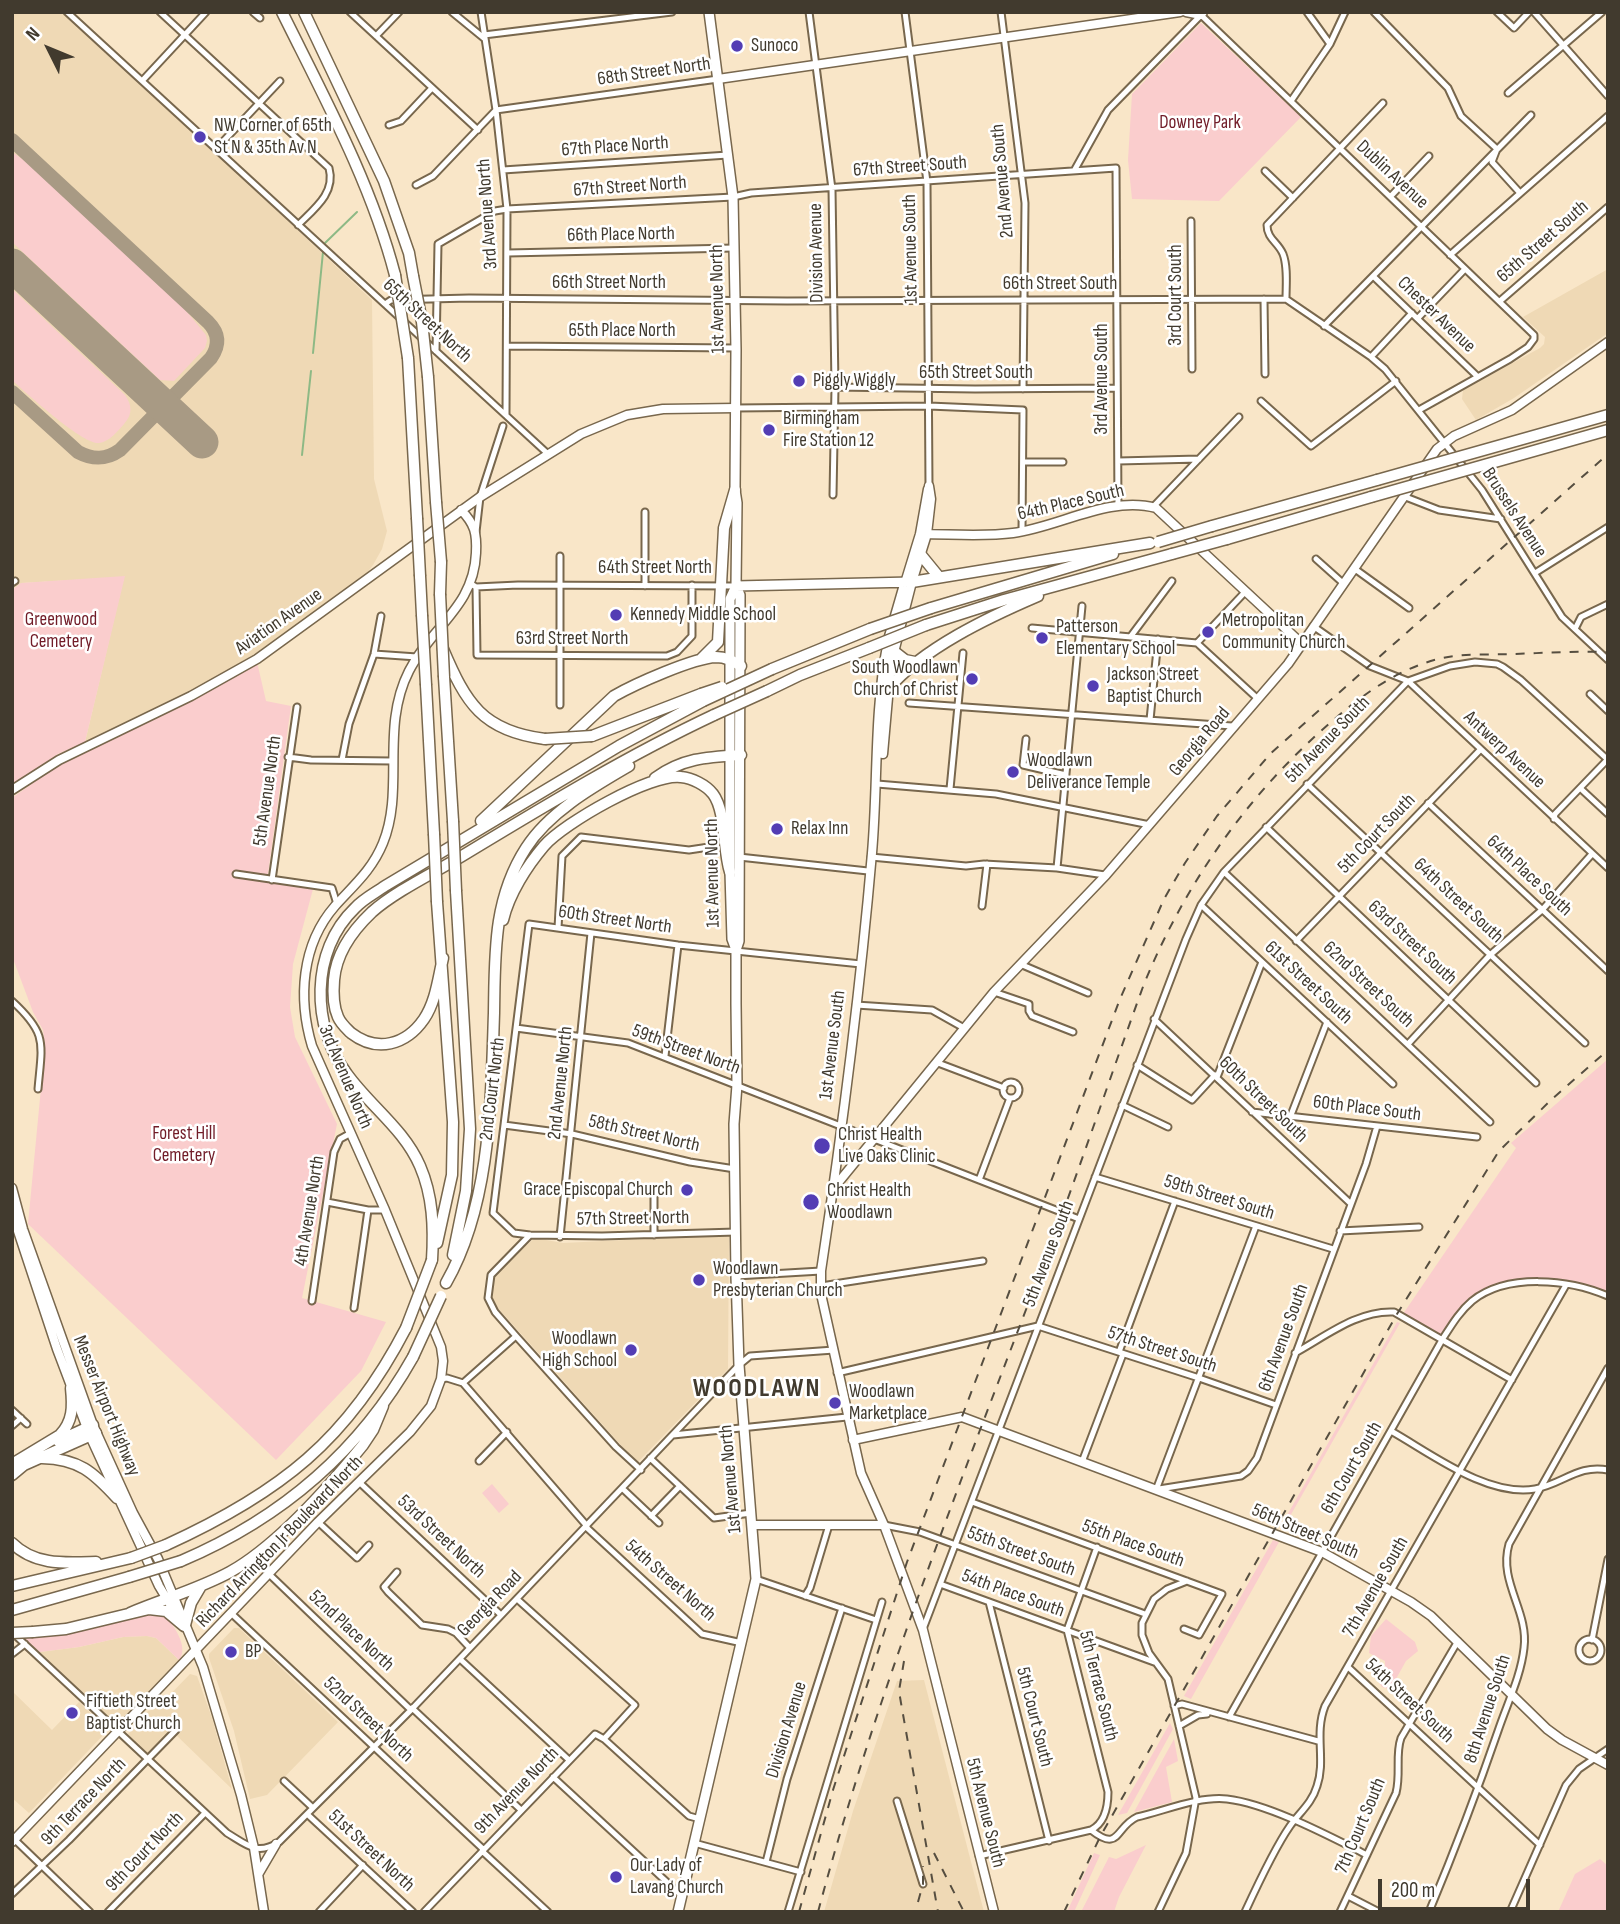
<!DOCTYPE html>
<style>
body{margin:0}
#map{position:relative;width:1620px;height:1924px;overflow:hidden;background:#f9e6c8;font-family:"Sofia Sans Condensed",sans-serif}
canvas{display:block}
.frame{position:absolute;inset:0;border:14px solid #413a2e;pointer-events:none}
.north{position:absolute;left:14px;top:14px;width:70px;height:70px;-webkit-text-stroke:5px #fff;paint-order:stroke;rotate:313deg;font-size:19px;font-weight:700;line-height:28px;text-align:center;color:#413a2e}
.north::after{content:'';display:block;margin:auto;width:24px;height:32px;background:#413a2e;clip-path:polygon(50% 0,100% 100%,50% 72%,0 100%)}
.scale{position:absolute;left:1378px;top:1879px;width:152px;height:32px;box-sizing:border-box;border:4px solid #413a2e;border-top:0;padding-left:9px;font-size:21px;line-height:24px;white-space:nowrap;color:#413a2e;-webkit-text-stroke:5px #fff;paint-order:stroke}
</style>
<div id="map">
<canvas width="1620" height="1924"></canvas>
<div class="frame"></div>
<div class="north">N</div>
<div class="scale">200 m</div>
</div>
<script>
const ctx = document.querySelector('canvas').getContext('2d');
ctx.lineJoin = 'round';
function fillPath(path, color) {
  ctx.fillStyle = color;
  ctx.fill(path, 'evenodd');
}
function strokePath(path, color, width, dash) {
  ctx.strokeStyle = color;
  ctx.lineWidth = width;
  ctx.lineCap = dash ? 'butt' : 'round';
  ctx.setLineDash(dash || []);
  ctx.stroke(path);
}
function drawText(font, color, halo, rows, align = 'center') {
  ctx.font = font + ' "Sofia Sans Condensed",sans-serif';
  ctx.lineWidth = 5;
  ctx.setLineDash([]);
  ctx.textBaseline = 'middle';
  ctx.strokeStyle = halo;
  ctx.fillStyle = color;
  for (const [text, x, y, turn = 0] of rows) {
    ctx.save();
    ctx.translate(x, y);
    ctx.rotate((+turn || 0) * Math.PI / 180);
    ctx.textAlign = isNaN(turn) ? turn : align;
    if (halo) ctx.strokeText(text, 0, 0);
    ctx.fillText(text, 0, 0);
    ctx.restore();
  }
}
fillPath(new Path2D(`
 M12,12H65L372,300L374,479L387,531L382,549L373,565L367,573L289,633L213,679L85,742L124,577L22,583L12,590Z
 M1608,269V333L1514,398L1476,420L1462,399L1463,390L1540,348L1544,344L1545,337L1523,317Z
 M729,1235L728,1369L637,1463L496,1306L492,1299L491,1288L493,1279L500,1268L535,1238L563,1243Z
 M234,1628H239L338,1722L267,1795L250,1799L234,1731L209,1658V1654Z
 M147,1636L156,1638L179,1660L118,1723L114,1722L40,1652L79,1647L123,1637Z
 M190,1674L197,1676L212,1718L232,1789L176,1735L152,1758L127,1735L148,1711L157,1708Z
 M924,1680L984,1912H824L853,1811L897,1681Z
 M12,1691L52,1730L79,1702L108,1730L29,1813L12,1798Z`), '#efd9b5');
fillPath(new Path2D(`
 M1201,23L1301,117L1219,201L1132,199L1128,160L1132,94Z
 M12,152L34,167L183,307L206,335L207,341L205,348L174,381L160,380L12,242Z
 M12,289L125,395C132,405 133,414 124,424C118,431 109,442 99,443C83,445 25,392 12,380Z
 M125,576L85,742L58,754L12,786V590L21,583Z
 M257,662L266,701L291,706L267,881L313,889L293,964L290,1007L295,1037L337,1124L302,1298L386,1322L361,1371L276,1460L28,1224L45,1046L43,1030L33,1012L12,956V798L61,763L194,698Z
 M1608,1059V1292C1562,1283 1505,1265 1466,1301C1456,1311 1449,1326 1441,1337L1403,1314L1516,1148L1511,1143Z
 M1397,1322L1400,1323L1285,1525L1282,1524Z
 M492,1484L509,1504L499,1513L482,1493Z
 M1273,1540L1279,1542L1191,1699L1184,1696Z
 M162,1612C172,1622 190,1647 179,1660L156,1638L147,1636L123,1637L79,1647L40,1652L21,1636C47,1634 73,1633 98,1627C119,1622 140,1613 162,1612Z
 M1386,1619L1415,1642L1418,1651L1406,1661L1392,1686L1388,1689L1382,1687L1379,1683L1385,1673V1661L1369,1653L1371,1636Z
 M1170,1723L1173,1729L1127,1813L1118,1815Z
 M1174,1739L1178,1761L1166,1767L1172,1802L1134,1812Z
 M1146,1845L1119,1897L1114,1912H1081L1109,1857L1116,1859Z
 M1094,1853L1100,1855L1074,1912H1067Z
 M1600,1859L1608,1866V1912H1558L1575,1874Z`), '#facdcd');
strokePath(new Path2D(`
 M325,243L357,212
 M313,353L323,252
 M302,455L311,371`), '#8db985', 2);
strokePath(new Path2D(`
 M12,140L208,322C219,333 220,345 211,358L120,450C106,460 93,460 78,452L12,392`), '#a89a84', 14);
strokePath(new Path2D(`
 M12,265L202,442`), '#a89a84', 33);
const street = new Path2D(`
 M67,12L548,454
 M160,12L329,168C336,193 314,209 298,225
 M253,12L260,18
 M350,12L478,130
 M452,12L485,39
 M481,12L496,110L507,209L506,415
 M809,12L832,189L835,387L833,495
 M905,12L927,182L929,486
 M1001,12L1025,203L1023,389
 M1307,12L1330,44
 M1374,12L1448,88L1461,116L1497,149L1492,162L1520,193
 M1497,12L1514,28L1529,12
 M1534,12L1608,96
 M484,35L672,12
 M376,36L399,12
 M142,81L206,12
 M1508,93L1602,12
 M1291,101L1330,44L1345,12
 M389,125L401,121L432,88
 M216,149L280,81
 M503,170L728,155
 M1074,171L1108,110L1201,15L1534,335V339L1528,347L1510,359L1419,410
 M1265,171L1293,198
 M416,185L433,176L496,110L718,79
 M1391,196L1429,156
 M1191,221L1192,369
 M508,253L734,248
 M1450,255L1608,116
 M1373,276L1478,377
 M1264,299L1265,374
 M1286,299L1371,357L1385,369L1482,490L1562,617L1608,660
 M1286,299C1286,285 1288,267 1283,254C1278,242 1267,239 1267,225L1383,103
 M1500,301L1608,207
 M385,304L391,300L469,298L787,301L1286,299
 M1418,318L1465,269
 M1324,326L1531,115
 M508,346L736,348
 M436,351L438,244L495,211L507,209L733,197L751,193L1116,168L1118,506
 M1371,357L1412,313
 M835,387L975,389L1117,388
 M1261,401L1311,446L1396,381
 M736,408L929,406L1023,410L1022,531
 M1118,461L1199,459
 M1023,462H1063
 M1403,496L1439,510L1501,519
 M1153,507L1239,417
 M645,512V586
 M476,532L480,497L503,426
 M1316,559L1344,584
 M1355,569L1409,608
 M1535,573L1608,527
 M12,583L15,581
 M471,584L476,587L477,655L667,656L677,652L692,636V585
 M476,587L518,585L736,586
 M1313,626L1370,666L1408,681L1608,868
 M1032,628L1197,643L1258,699
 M1575,629L1581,617L1608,604
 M1131,636L1172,581
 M1197,643L1246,591
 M374,654L417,657
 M1590,694L1608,711
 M909,703L1232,726
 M560,705V556
 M1150,720L1158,639
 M1026,739L1023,765L1066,775
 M288,757L311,760L392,761
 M342,760L349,724L374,654L381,616
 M877,784L996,794L1150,825
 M1307,784L1585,1043
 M1580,788L1608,814
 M950,789L963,653
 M1428,803L1608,971
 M1554,819L1555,814L1608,759
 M1266,827L1536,1083
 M739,857L868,871
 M871,857L966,866L984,864L1057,868L1105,875
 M1057,868L1082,606
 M1224,872L1490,1122
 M236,874L332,888L337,904
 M272,880L297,707
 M1201,905L1393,1084
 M982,906L987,864
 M558,928L562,856L581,837L689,850L709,847
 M1296,941L1480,750
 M1020,964L1088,993
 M994,992L1029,1004V1011L1032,1016L1073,1032
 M12,1001C48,1034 42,1043 38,1089
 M856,1005L932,1010L964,1028
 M1154,1019L1350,1203
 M516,1028L628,1043L1079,1219
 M1408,1044L1490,955L1543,909L1592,854
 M665,1056L678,945
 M938,1063L1004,1088
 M1137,1065L1192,1100L1215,1075
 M1217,1077L1262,962
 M1003 1090a8 8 0 1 1 16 0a8 8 0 1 1-16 0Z
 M1122,1105L1168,1127
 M1252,1112L1477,1137
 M1291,1115L1327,1022
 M504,1125L572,1134L690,1162L735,1169
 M1095,1177L1333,1249
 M979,1180L1010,1098
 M327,1202L368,1210H385
 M1340,1231L1419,1227
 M736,1232L602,1236L530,1235L514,1233L493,1213L529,924L678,945L861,964
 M530,1235L491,1275L488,1298L495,1312L516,1336L616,1447L641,1470
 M654,1235V1195
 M560,1237L591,933
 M736,1276L821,1271
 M821,1286L983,1261
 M312,1301L334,1152L340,1139L351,1133
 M354,1308L368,1210
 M1119,1352L1175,1201
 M1295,1353C1326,1336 1358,1310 1394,1312L1512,1380
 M837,1373L1038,1326L1199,1378L1276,1405
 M441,1379L447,1378L463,1383L516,1336
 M463,1383L587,1526
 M12,1410L27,1424
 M12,1426L21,1418
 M1391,1431C1432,1454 1487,1497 1535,1489C1563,1484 1578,1464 1608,1470
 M673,1435L847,1417
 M650,1458L714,1518L751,1513
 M479,1461L507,1432
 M1082,1462L1123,1354
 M359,1482L501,1615
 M623,1489L659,1523
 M1159,1489L1241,1476L1248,1471L1257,1458L1366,1164L1377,1126
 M1156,1490L1256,1226
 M972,1502L1222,1594L1199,1635L1184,1629
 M651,1516L680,1486
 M318,1522L357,1558L369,1545
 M884,1525L920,1532L1145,1614
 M586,1527L702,1634L742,1643
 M397,1572L384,1587L388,1592L422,1625L448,1629L456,1633L470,1648
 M269,1574L411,1710
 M756,1579L876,1620
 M940,1584L1154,1662
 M805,1596L810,1588L829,1525
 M517,1599L635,1705L604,1739
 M989,1602L1049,1841
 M232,1614L483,1849
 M923,1629L1186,939L1201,905L1224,872L1408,681L1450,666L1475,662L1497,664L1503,667L1521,680L1607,759
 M15,1635L227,1833C247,1845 257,1856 279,1842L411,1710L739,1365L750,1356L834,1350
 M1579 1650a11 11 0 1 1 22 0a11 11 0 1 1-22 0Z
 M1592,1640L1608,1559
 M12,1654L25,1644
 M460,1659L569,1760
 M1348,1667L1540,1845
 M1174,1706L1182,1704L1318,1741
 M412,1708L521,1810
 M1229,1717L1442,1340C1451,1326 1459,1312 1472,1301C1507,1273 1569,1279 1608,1296
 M1179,1726L1198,1715L1207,1714
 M553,1777L682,1896
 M284,1781L313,1808
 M897,1801L923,1884
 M307,1814L413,1912
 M1091,1830C1105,1823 1108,1807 1108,1792L1067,1630L1097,1547
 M14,1839L90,1912
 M694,1843L801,1872
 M482,1851L548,1912
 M979,1856L1091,1830C1120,1853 1115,1827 1137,1817C1164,1811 1198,1796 1227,1799C1269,1804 1329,1836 1367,1855
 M766,1862L787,1779L842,1608
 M12,1894L69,1840L176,1730
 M1348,1896L1379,1912
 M108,1912L205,1813
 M319,1912L363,1865
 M424,1912L595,1734L604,1739L689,1816L700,1819
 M788,1912L882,1602
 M1158,1912L1186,1853L1196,1798L1168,1679L1149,1653L1142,1635V1623L1154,1599L1167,1589L1187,1581
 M1245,1912C1257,1886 1274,1849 1290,1826C1300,1812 1312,1803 1317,1786C1326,1760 1314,1734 1325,1706L1566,1285
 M1340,1912L1396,1793C1401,1774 1395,1755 1401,1738L1458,1641
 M1429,1912C1454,1852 1477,1792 1498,1731C1507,1704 1521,1676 1524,1648C1529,1611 1498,1582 1509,1544L1608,1368
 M1510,1912L1566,1785L1579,1769L1608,1749`);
const secondary = new Path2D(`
 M1186,12L1201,15L1203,12
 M718,79L1180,12
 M920,534C951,534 983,537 1013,533C1059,527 1110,495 1156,508L1301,643
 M905,583L920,534L928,489
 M887,646C874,714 878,784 872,853C860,992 842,1132 821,1271V1294L861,1473L884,1525L923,1630L994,1912
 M883,754L891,664L912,582L927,534L931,499L929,486
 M12,790L59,760L191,696L257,659L480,497L581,434L627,415L663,409L736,408
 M12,1188L23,1229L93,1425L133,1513L158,1559L203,1667L241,1795L254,1848L264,1912
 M833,1189L994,992L1106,875L1288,664L1437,449L1454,436L1512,410L1608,342
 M12,1213L57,1349L90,1436L159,1586L177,1616
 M853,1440L962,1417L1322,1552L1411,1602L1431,1616L1547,1729L1562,1740L1608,1765
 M753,1525H884
 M12,1842L318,1522L410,1432L431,1406L441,1379L443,1361L441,1347L385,1210L312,1046C298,999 301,945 335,906C354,885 372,870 383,843C405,789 380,728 409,671C431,627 474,607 476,553C477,534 475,524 461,510
 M259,1873L276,1844`);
const primary = new Path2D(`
 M709,12L733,197L736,350L735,490L737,503L736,586L740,595L739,941L736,950
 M736,586L912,582
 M887,645L905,583
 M678,1912L756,1579L739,1365L736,1276L734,1124L737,1085L736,1004V950L732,939L730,872V599L736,586`);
const highway = new Path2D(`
 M282,12C324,97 371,183 395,275
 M304,12L384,181L409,253L413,276
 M408,358L417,518
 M428,377L436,502
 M1212,526L1377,480
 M1227,539L1371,497
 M921,555L939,577
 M420,576L422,615
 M912,582L1150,543
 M440,594L441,562
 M931,608L1113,554
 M926,625L1004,600L1172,554
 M887,646L905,660L915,662
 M443,649C466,703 482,731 545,739
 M701,659L718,642L724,528L735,490
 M772,669L870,629
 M444,677L453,821
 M426,685L434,834
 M888,689C923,648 989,617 1038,596
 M767,691L800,675L869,648
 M592,736L701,694
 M655,778C683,758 707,757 741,755
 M481,821L614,696C635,684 693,658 716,657C726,657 733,661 741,666
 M503,920C509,894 527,866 544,846C564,823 651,773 681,777C692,778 706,785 713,794C726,811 723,851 730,872
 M443,958C438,979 436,1001 424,1019C406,1045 377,1053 351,1033C346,1028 341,1024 338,1017C333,1006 333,992 334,980C336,954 353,930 372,912C397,890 438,871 467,853C548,804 629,755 714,715
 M437,1243L452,1175L453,1122L437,902
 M453,1255L466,1191L470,1129L456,891
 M432,1260C434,1228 433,1196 420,1166C404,1129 370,1106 347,1074C311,1027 310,951 355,908C363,899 375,893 385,886L619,746L703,701
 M446,1283C491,1204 491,1101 494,1013C495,954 493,899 526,848C549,812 593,787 629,766
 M58,1441L93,1425
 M42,1458C79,1459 93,1472 117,1498
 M12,1464L60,1435C73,1421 73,1407 71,1388
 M12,1475L24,1465L96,1433
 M12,1543C35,1566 66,1563 96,1562
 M166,1545C280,1493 348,1440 406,1328
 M181,1561C280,1519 360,1451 413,1357
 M12,1586L131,1558
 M12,1610L129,1577
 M130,1613C163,1599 199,1589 230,1572C278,1545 328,1488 363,1445L373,1430L383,1406
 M185,1625L191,1603L201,1586
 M33,1632L66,1629L149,1609L166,1611L184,1626`);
strokePath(street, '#78674d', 9);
strokePath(secondary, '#78674d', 11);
strokePath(primary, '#78674d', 12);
strokePath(highway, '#78674d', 13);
strokePath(street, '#fff', 5);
strokePath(secondary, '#fff', 8);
strokePath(primary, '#fff', 9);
strokePath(highway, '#fff', 10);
strokePath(new Path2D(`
 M904,1661L899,1691L901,1703L938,1912
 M934,1853L964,1912
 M918,1902L923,1884V1866
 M799,1912L833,1790L907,1562L1120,999L1164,899L1185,863L1217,816L1271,753L1608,454
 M818,1912C876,1694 960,1483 1040,1273C1077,1177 1109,1080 1144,984C1185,884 1247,795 1330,723C1362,695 1396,670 1438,659C1462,653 1488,655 1512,654C1544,653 1576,651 1608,652
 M1064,1912L1100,1837L1397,1314L1499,1151L1552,1099L1608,1050`), '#564e40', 2, [9, 9]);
const highwayBridge = new Path2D(`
 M395,275L408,358
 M413,276L422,322L428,377
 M1377,480L1608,415
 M1371,497L1608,430
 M436,502L441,562
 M417,518L420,576
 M1158,542L1212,526
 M1172,554L1227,539
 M440,594L444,677
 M422,615L426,685
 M870,629L931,608
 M869,648L926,625
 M701,694L722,687
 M703,701L772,669
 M714,715L767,691
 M545,739L592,736
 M453,821L456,891
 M434,834L437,902
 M406,1328L432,1260
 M413,1357L441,1296
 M131,1558L166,1545
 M129,1577L181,1561
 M12,1633L33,1632`);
strokePath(highwayBridge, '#78674d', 13, []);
strokePath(highwayBridge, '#fff', 10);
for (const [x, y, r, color] of [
 [737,46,7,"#533db4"],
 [200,137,7,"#533db4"],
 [799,381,7,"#533db4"],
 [769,430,7,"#533db4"],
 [616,615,7,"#533db4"],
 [1208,632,7,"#533db4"],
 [1042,638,7,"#533db4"],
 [972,679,7,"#533db4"],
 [1093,686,7,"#533db4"],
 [1013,772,7,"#533db4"],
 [777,829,7,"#533db4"],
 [822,1146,9,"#533db4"],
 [687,1190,7,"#533db4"],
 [811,1202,9,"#533db4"],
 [699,1280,7,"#533db4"],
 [631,1350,7,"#533db4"],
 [835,1403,7,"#533db4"],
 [231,1652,7,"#533db4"],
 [72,1713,7,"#533db4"],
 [616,1877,7,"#533db4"]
]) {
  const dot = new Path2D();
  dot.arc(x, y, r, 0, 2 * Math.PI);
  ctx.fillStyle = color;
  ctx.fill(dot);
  strokePath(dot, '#fff', 2.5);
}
drawText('19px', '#413a2e', '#fff', [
 ["Sunoco",751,46],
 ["NW Corner of 65th",214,126],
 ["St N & 35th Av N",214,148],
 ["Piggly Wiggly",813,381],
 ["Birmingham",783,419],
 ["Fire Station 12",783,441],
 ["Kennedy Middle School",630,615],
 ["Metropolitan",1222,621],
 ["Community Church",1222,643],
 ["Patterson",1056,627],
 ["Elementary School",1056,649],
 ["South Woodlawn",958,668,"right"],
 ["Church of Christ",958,690,"right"],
 ["Jackson Street",1107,675],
 ["Baptist Church",1107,697],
 ["Woodlawn",1027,761],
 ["Deliverance Temple",1027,783],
 ["Relax Inn",791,829],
 ["Christ Health",838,1135],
 ["Live Oaks Clinic",838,1157],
 ["Grace Episcopal Church",673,1190,"right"],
 ["Christ Health",827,1191],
 ["Woodlawn",827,1213],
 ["Woodlawn",713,1269],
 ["Presbyterian Church",713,1291],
 ["Woodlawn",617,1339,"right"],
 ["High School",617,1361,"right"],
 ["Woodlawn",849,1392],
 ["Marketplace",849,1414],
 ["BP",245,1652],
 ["Fiftieth Street",86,1702],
 ["Baptist Church",86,1724],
 ["Our Lady of",630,1866],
 ["Lavang Church",630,1888]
], 'left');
drawText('19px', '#413a2e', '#fff', [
 ["68th Street North",654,72,-8],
 ["67th Place North",615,147,-4],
 ["67th Street South",910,167,-4],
 ["Dublin Avenue",1392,175,43],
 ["2nd Avenue South",1003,181,-95],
 ["67th Street North",630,187,-4],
 ["3rd Avenue North",488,214,-94],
 ["66th Place North",621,235,-1],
 ["65th Street South",1543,242,-41],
 ["1st Avenue South",911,249,-91],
 ["Division Avenue",817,253,-91],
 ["66th Street North",609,283],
 ["66th Street South",1060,284],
 ["3rd Court South",1176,295,-90],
 ["1st Avenue North",718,299,-91],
 ["Chester Avenue",1436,315,44],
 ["65th Street North",427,321,43],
 ["65th Place North",622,331],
 ["65th Street South",976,373],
 ["3rd Avenue South",1102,379,-90],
 ["64th Place South",1071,503,-13],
 ["Brussels Avenue",1514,513,57],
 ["64th Street North",655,568],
 ["Aviation Avenue",279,622,-35],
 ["63rd Street North",572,639],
 ["5th Avenue South",1328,740,-46],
 ["Georgia Road",1200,742,-50],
 ["Antwerp Avenue",1504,750,43],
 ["5th Avenue North",268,791,-82],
 ["5th Court South",1377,834,-46],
 ["1st Avenue North",713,873,-91],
 ["64th Place South",1529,876,43],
 ["64th Street South",1458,901,43],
 ["60th Street North",615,920,8],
 ["63rd Street South",1412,943,43],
 ["61st Street South",1308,983,43],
 ["62nd Street South",1368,985,43],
 ["1st Avenue South",833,1045,-83],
 ["59th Street North",686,1050,20],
 ["3rd Avenue North",345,1077,67],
 ["2nd Avenue North",561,1083,-84],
 ["2nd Court North",493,1089,-83],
 ["60th Street South",1263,1100,44],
 ["60th Place South",1367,1109,7],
 ["58th Street North",644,1134,13],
 ["59th Street South",1219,1198,17],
 ["4th Avenue North",310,1211,-81],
 ["57th Street North",633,1219,-1],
 ["5th Avenue South",1049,1254,-69],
 ["6th Avenue South",1284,1338,-70],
 ["57th Street South",1162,1350,18],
 ["Messer Airport Highway",106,1406,68],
 ["6th Court South",1352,1468,-60],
 ["1st Avenue North",731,1479,-95],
 ["56th Street South",1305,1532,23],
 ["53rd Street North",441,1537,43],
 ["Richard Arrington Jr Boulevard North",280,1542,-46],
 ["55th Place South",1133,1544,20],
 ["55th Street South",1021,1552,20],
 ["54th Street North",670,1581,41],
 ["7th Avenue South",1376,1587,-60],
 ["54th Place South",1013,1594,20],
 ["Georgia Road",490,1604,-46],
 ["52nd Place North",351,1631,43],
 ["5th Terrace South",1098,1686,76],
 ["54th Street South",1409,1701,43],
 ["8th Avenue South",1488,1709,-72],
 ["5th Court South",1034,1717,76],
 ["52nd Street North",368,1720,43],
 ["Division Avenue",787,1730,-73],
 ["9th Avenue North",517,1791,-46],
 ["9th Terrace North",84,1802,-46],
 ["5th Avenue South",985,1813,76],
 ["7th Court South",1361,1826,-67],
 ["51st Street North",371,1851,43],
 ["9th Court North",145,1852,-46]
]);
drawText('19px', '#711c28', '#fff', [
 ["Downey Park",1200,123],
 ["Greenwood",61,620],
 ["Cemetery",61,642],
 ["Forest Hill",184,1134],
 ["Cemetery",184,1156]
]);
ctx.letterSpacing = '2px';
drawText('bold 26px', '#413a2e', '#fff', [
 ["WOODLAWN",757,1389]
]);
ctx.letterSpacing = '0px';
</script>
